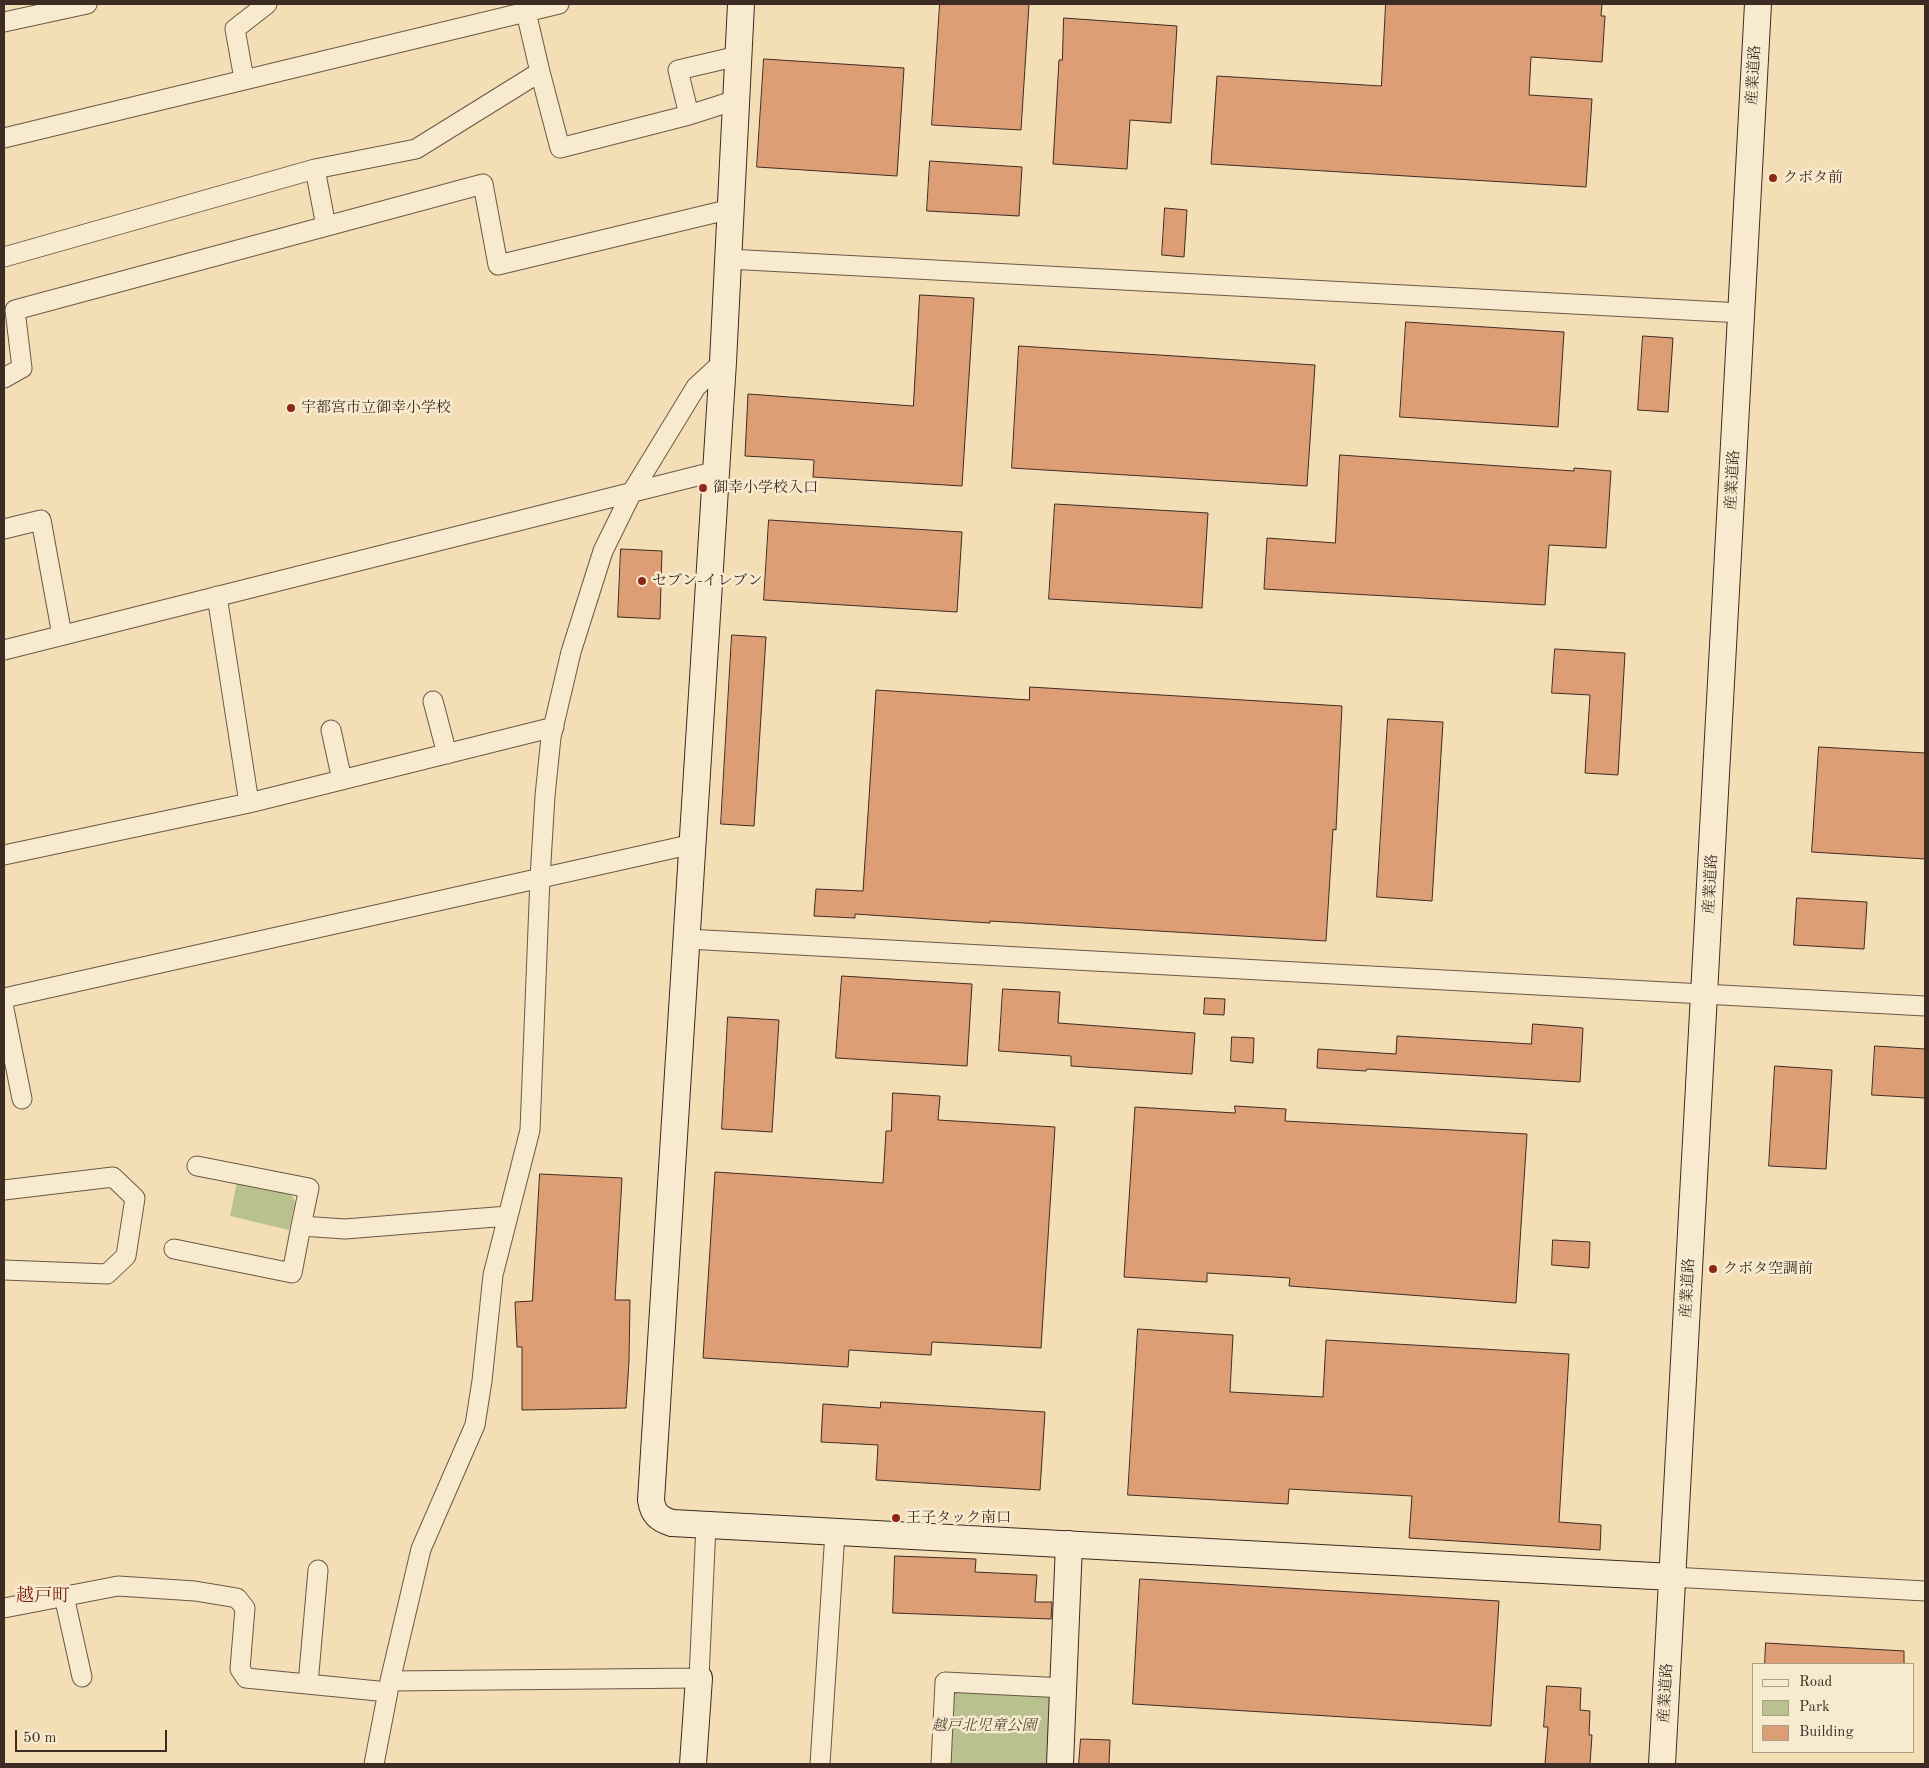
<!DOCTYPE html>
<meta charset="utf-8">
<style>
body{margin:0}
#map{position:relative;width:1929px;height:1768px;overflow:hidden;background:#f3deb5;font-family:"Old Standard TT",serif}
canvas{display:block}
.frame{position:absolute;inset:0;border:5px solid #3c2c24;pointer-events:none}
.legend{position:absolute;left:1752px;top:1663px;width:162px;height:90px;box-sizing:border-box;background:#f7eacf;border:1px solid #ac9e8b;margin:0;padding:6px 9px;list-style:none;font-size:15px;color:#3c2c24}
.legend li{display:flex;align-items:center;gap:10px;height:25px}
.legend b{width:25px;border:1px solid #ac9e8b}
.scale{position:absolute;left:15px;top:1730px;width:152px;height:22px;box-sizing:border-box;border:2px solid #3c2c24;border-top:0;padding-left:6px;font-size:15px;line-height:18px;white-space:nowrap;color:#3c2c24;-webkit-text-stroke:4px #f7eacf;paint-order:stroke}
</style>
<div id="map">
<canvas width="1929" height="1768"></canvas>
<div class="frame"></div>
<ul class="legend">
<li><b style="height:6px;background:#f7eacf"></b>Road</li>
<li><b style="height:14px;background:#b9c28f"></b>Park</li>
<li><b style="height:14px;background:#de9e75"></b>Building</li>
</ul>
<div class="scale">50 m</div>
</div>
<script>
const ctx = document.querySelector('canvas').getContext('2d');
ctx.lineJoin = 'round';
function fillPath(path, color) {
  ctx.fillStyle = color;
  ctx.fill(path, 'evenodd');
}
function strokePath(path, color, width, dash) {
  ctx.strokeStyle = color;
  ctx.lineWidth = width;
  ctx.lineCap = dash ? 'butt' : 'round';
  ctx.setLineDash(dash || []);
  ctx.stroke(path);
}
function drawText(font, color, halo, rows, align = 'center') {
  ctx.font = font + ' "Old Standard TT","Noto Serif JP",serif';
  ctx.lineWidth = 5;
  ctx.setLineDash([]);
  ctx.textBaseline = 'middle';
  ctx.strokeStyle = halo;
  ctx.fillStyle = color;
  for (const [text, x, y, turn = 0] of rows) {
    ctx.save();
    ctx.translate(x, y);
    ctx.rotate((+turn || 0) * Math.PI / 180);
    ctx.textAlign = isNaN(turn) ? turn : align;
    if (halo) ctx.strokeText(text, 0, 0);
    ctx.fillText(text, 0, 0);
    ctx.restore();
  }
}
fillPath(new Path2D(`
 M237,1182L290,1193L295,1201L289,1230L230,1216Z
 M948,1687L1052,1693L1048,1764H944Z`), '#b9c28f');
const building = new Path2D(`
 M940,4H1029L1021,130L932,125Z
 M1386,4H1602L1601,16H1605L1602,62L1531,57L1529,95L1592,99L1586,187L1211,164L1217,76L1381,86Z
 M1064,18L1177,26L1171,123L1130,120L1127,169L1053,164L1059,60H1062Z
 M764,59L904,68L897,176L757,167Z
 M930,161L1022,167L1019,216L927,211Z
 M1165,208L1187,210L1184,257L1162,255Z
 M920,295L974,298L962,486L813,477L814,460L745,456L748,394L913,406Z
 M1406,322L1564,332L1558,427L1400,417Z
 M1643,336L1673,338L1668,412L1638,410Z
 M1019,346L1315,365L1307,486L1012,468Z
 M1340,455L1574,471V468L1611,471L1606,548L1549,545L1545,605L1264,589L1267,538L1335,543Z
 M1055,504L1208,513L1202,608L1049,599Z
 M769,520L962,532L957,612L764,600Z
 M621,549L662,551L660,619L618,617Z
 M732,635L766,637L754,826L721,824Z
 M1555,649L1625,653L1618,775L1585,773L1590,695L1552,693Z
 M1030,687L1342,706L1336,830L1333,829L1326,941L990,921V923L855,914V918L814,916L816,889L863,891L876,690L1029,700Z
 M1388,719L1443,722L1432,901L1377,897Z
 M1819,747L1925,753V859L1812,852Z
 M1797,898L1867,902L1864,949L1794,945Z
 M842,976L972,984L967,1066L836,1058Z
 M1003,989L1060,992L1058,1023L1195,1033L1192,1074L1071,1066V1056L999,1051Z
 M1205,998L1225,999L1224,1015L1204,1014Z
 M728,1017L779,1020L772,1132L722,1129Z
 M1533,1024L1583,1028L1580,1082L1367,1069L1366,1071L1317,1068L1318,1049L1396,1054L1397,1036L1531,1044Z
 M1232,1037L1254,1038L1253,1063L1231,1061Z
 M1875,1046L1925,1049V1098L1872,1095Z
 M1775,1066L1832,1070L1826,1169L1769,1166Z
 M893,1093L940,1096L938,1120L1055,1127L1041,1348L932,1342L931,1355L849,1350L848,1367L703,1358L715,1172L883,1183L886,1131H891Z
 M1235,1106L1286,1109L1285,1121L1527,1134L1516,1303L1289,1286L1290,1278L1207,1273V1282L1124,1277L1135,1107L1235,1113Z
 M540,1174L622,1178L615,1300H630L629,1361L626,1408L522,1410V1347H517L515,1302L532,1301Z
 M1553,1240L1590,1242L1589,1268L1552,1265Z
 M1138,1329L1233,1335L1230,1392L1323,1397L1326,1340L1569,1354L1559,1522L1601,1525L1600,1550L1409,1538L1412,1496L1289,1489L1288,1504L1128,1495Z
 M881,1402L1045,1412L1040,1490L876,1480L878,1445L821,1442L823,1404L880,1408Z
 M895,1556L976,1559L975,1572L1037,1575L1035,1602H1052L1051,1619L893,1613Z
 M1140,1579L1499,1601L1491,1726L1133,1704Z
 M1766,1643L1904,1651V1664H1765Z
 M1547,1686L1581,1688L1580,1710L1590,1711L1589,1735H1592L1590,1764H1545L1548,1727H1544Z
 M1081,1739L1110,1740L1109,1764H1079Z`);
fillPath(building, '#de9e75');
strokePath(building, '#3c2c24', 1);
const street = new Path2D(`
 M526,12L540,72
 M4,22L87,4
 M244,79L235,29L267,4
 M689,115L678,70L738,56
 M4,138L559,4
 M326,226L315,169L416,149L540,72L560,148L689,115L736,100
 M4,257L315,169
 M728,259L1742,313
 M4,378L22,368L15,310L483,184L498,265L731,209
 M4,529L41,520L62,635
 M217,596L249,803
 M4,650L717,471
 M433,701L447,754
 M331,730L342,780
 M4,855L249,803L554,727
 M687,939L1925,1006
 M4,998L693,844
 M4,1009L22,1099
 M197,1166L309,1188L301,1226L345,1229L508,1216
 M4,1190L113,1177L135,1198L126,1256L107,1274L4,1270
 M174,1249L292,1273L301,1226
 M1672,1577L1925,1591
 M64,1596L82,1677
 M4,1608L118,1586L195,1591L237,1598L245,1608L240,1669L246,1678L388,1692
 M390,1681L699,1678L706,1525
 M308,1684L318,1570
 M374,1764L390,1681L421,1549L475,1425L482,1381L493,1275L530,1130L540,878L545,796L551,737L571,652L603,551L632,492L696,387L723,362
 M820,1764L835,1532
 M941,1764L945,1682L1065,1688`);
const secondary = new Path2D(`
 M741,4L723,362L651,1500C653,1514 659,1519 672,1523L1672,1577
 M693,1764L699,1678
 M1060,1764L1069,1544
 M1662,1764L1758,4`);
strokePath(street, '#6a5848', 21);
strokePath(secondary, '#3c2c24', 28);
strokePath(street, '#f7eacf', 19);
strokePath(secondary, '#f7eacf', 26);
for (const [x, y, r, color] of [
 [1773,178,5,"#8f2418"],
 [291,408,5,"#8f2418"],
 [703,488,5,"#8f2418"],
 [642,581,5,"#8f2418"],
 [1713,1269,5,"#8f2418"],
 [896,1518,5,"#8f2418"]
]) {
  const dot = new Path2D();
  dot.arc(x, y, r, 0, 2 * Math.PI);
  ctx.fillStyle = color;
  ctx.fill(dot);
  strokePath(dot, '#f7eacf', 2);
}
drawText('15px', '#3c2c24', '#f7eacf', [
 ["産業道路",1754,75,-87],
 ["産業道路",1733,480,-87],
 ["産業道路",1711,884,-87],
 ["産業道路",1688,1288,-87],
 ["産業道路",1666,1693,-87]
]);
drawText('15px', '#3c2c24', '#f7eacf', [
 ["クボタ前",1783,178],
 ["宇都宮市立御幸小学校",301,408],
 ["御幸小学校入口",713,488],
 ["セブン-イレブン",652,581],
 ["クボタ空調前",1723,1269],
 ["王子タック南口",906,1518]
], 'left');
drawText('italic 15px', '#554a39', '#f7eacf', [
 ["越戸北児童公園",984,1726]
]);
drawText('18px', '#7a1f14', '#f7eacf', [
 ["越戸町",43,1596]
]);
</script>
